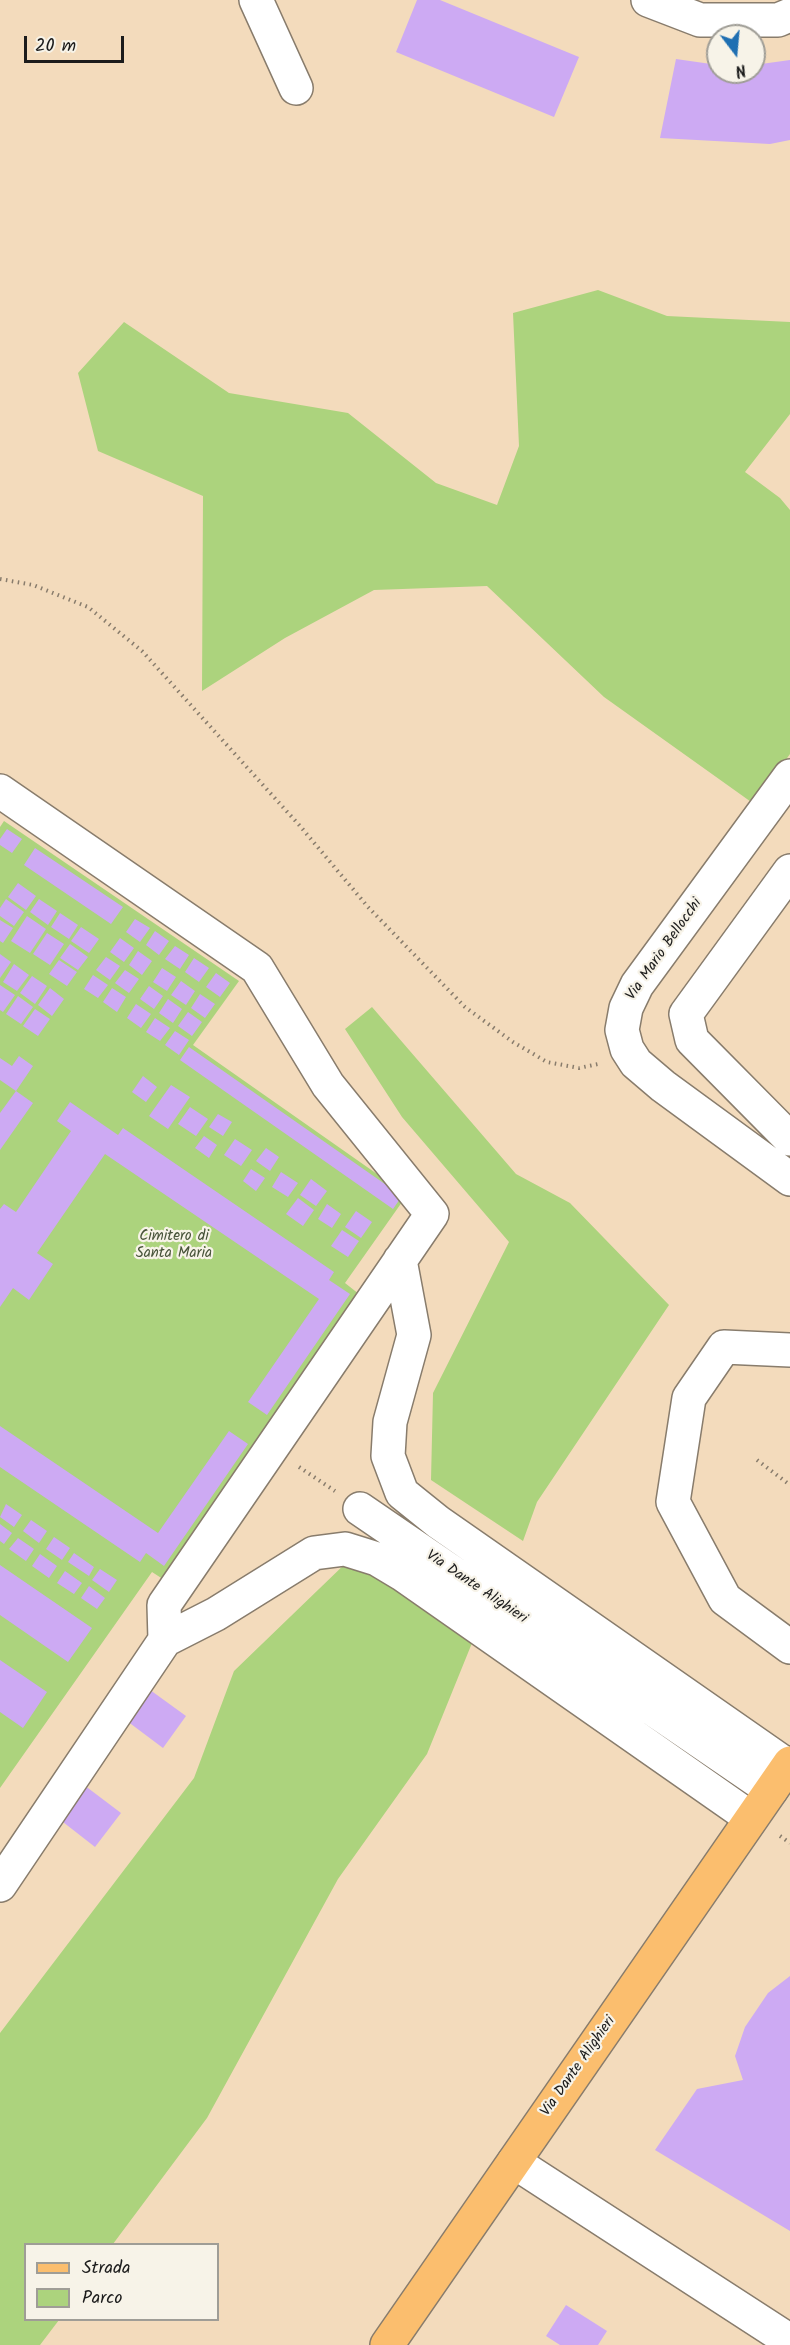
<!DOCTYPE html>
<style>
body{margin:0}
#map{position:relative;width:790px;height:2345px;overflow:hidden;background:#f3dbbc;font-family:Kalam,sans-serif}
canvas{display:block}
.legend{position:absolute;left:24px;top:2243px;width:195px;height:78px;box-sizing:border-box;background:#f7f3e8;border:2px solid #9f9d96;margin:0;padding:8px 10px;list-style:none;font-size:18px;color:#1c1c1c}
.legend li{display:flex;align-items:center;gap:12px;height:30px}
.legend b{width:30px;border:2px solid #9f9d96}
.north{position:absolute;left:706px;top:24px;width:60px;height:60px;box-sizing:border-box;background:#f7f3e8;border:2px solid #9f9d96;border-radius:50%;rotate:164deg;font-size:16px;font-weight:700;line-height:24px;text-align:center;color:#1c1c1c}
.north::after{content:'';display:block;margin:auto;width:21px;height:27px;background:#1f6fb2;clip-path:polygon(50% 0,100% 100%,50% 72%,0 100%)}
.scale{position:absolute;left:24px;top:36px;width:100px;height:27px;box-sizing:border-box;border:3px solid #1c1c1c;border-top:0;padding-left:8px;font-size:18px;line-height:21px;white-space:nowrap;color:#1c1c1c;-webkit-text-stroke:4px #f7f3e8;paint-order:stroke}
</style>
<div id="map">
<canvas width="790" height="2345"></canvas>
<ul class="legend">
<li><b style="height:8px;background:#fbbe6e"></b>Strada</li>
<li><b style="height:16px;background:#acd37d"></b>Parco</li>
</ul>
<div class="north">N</div>
<div class="scale">20 m</div>
</div>
<script>
const ctx = document.querySelector('canvas').getContext('2d');
ctx.lineJoin = 'round';
function fillPath(path, color) {
  ctx.fillStyle = color;
  ctx.fill(path, 'evenodd');
}
function strokePath(path, color, width, dash) {
  ctx.strokeStyle = color;
  ctx.lineWidth = width;
  ctx.lineCap = dash ? 'butt' : 'round';
  ctx.setLineDash(dash || []);
  ctx.stroke(path);
}
function drawText(font, color, halo, rows, align = 'center') {
  ctx.font = font + ' Kalam,sans-serif';
  ctx.lineWidth = 4.5;
  ctx.setLineDash([]);
  ctx.textBaseline = 'middle';
  ctx.strokeStyle = halo;
  ctx.fillStyle = color;
  for (const [text, x, y, turn = 0] of rows) {
    ctx.save();
    ctx.translate(x, y);
    ctx.rotate((+turn || 0) * Math.PI / 180);
    ctx.textAlign = isNaN(turn) ? turn : align;
    if (halo) ctx.strokeText(text, 0, 0);
    ctx.fillText(text, 0, 0);
    ctx.restore();
  }
}
fillPath(new Path2D(`
 M598,290L667,316L790,322V414L745,472L780,498L790,510V754L754,804L604,697L487,586L374,590L285,638L202,691L203,496L98,451L78,373L124,322L229,393L348,413L436,483L497,505L519,446L513,313Z
 M4,821L239,981L193,1045L407,1195L345,1283L364,1298L169,1583L152,1572L0,1788V827Z
 M372,1007L516,1174L570,1203L669,1305L537,1502L523,1541L431,1480L433,1393L509,1242L402,1117L345,1029Z
 M348,1561L379,1573L472,1643L427,1754L338,1879L207,2118L113,2244H26V2320H59L40,2345H0V2033L194,1778L234,1671Z`), '#acd37d');
fillPath(new Path2D(`
 M417,0H440L579,57L554,117L396,52Z
 M676,59L718,65V72H754V65L790,60V140L770,144L660,138Z
 M7,829L22,839L12,853L0,845V839Z
 M35,848L123,907L111,924L24,865Z
 M18,883L36,896L26,910L8,897Z
 M6,899L24,912L14,926L0,916V908Z
 M39,899L57,911L48,925L30,912Z
 M60,913L78,925L69,939L51,927Z
 M27,916L46,929L30,953L11,941Z
 M135,919L150,928L140,942L126,932Z
 M0,920L13,928L3,943L0,941Z
 M81,927L99,939L89,953L71,941Z
 M155,931L169,941L159,955L146,945Z
 M47,933L64,944L50,965L33,954Z
 M120,938L134,948L124,962L110,952Z
 M70,944L88,957L78,970L60,958Z
 M175,946L189,955L180,969L165,959Z
 M138,951L152,961L142,975L129,965Z
 M0,954L11,962L0,978Z
 M106,957L120,966L110,980L96,970Z
 M194,958L209,968L199,982L185,972Z
 M59,960L77,972L67,986L49,974Z
 M14,964L29,975L17,991L3,982Z
 M162,968L176,977L167,991L153,982Z
 M125,970L139,979L129,993L115,983Z
 M216,973L230,983L220,997L206,987Z
 M93,975L108,985L98,998L84,989Z
 M32,976L47,986L35,1004L20,993Z
 M181,981L195,991L186,1005L171,995Z
 M0,985L15,995L3,1012L0,1010Z
 M149,986L163,996L154,1009L140,999Z
 M50,988L64,999L52,1016L38,1005Z
 M112,988L126,997L117,1012L103,1002Z
 M200,994L215,1004L205,1018L191,1008Z
 M18,996L33,1007L21,1024L6,1014Z
 M168,999L182,1009L173,1023L159,1013Z
 M136,1004L151,1014L141,1028L127,1018Z
 M35,1009L50,1019L38,1036L23,1026Z
 M188,1012L202,1022L192,1036L178,1026Z
 M155,1018L170,1028L160,1041L146,1032Z
 M175,1031L189,1040L179,1055L165,1045Z
 M189,1047L402,1196L393,1209L180,1060Z
 M19,1056L33,1066L16,1091L0,1080V1058L12,1066Z
 M143,1076L157,1087L146,1102L132,1092Z
 M171,1085L190,1097L168,1129L149,1116Z
 M16,1091L33,1103L0,1150V1113Z
 M70,1102L118,1135L123,1128L334,1272L329,1280L350,1294L267,1415L248,1402L319,1299L105,1154L37,1253L53,1264L29,1300L13,1288L0,1307V1209L4,1204L16,1212L71,1131L57,1121Z
 M190,1107L208,1119L196,1136L178,1124Z
 M218,1114L232,1122L223,1136L209,1127Z
 M204,1136L217,1145L209,1158L195,1148Z
 M235,1139L252,1150L241,1166L224,1155Z
 M266,1148L279,1157L270,1171L256,1161Z
 M251,1169L265,1178L256,1191L243,1181Z
 M281,1172L298,1183L288,1197L272,1187Z
 M311,1179L327,1191L316,1206L300,1195Z
 M298,1198L314,1210L303,1226L286,1214Z
 M327,1204L341,1214L332,1228L318,1219Z
 M356,1211L372,1222L361,1238L345,1227Z
 M342,1230L359,1241L348,1257L331,1246Z
 M0,1426L158,1533L229,1431L248,1444L164,1566L146,1553L140,1562L0,1467Z
 M6,1504L22,1515L14,1527L0,1517Z
 M31,1520L47,1531L39,1543L23,1531Z
 M0,1524L12,1533L4,1544L0,1541Z
 M54,1537L70,1548L62,1560L46,1549Z
 M18,1538L34,1549L26,1561L9,1549Z
 M74,1553L94,1567L89,1576L68,1562Z
 M40,1554L57,1566L49,1578L32,1566Z
 M0,1565L92,1628L68,1662L0,1615Z
 M100,1569L117,1580L109,1592L92,1580Z
 M65,1571L82,1583L74,1594L57,1583Z
 M89,1586L105,1598L97,1609L81,1598Z
 M0,1660L47,1692L23,1728L0,1712Z
 M146,1687L186,1716L163,1748L123,1718Z
 M80,1782L121,1813L95,1847L54,1815Z
 M790,1976V2231L655,2150L697,2089L743,2080L735,2056L745,2027L768,1993Z
 M566,2305L607,2331L598,2345H560L546,2336Z`), '#cdaaf3');
const minor = new Path2D(`
 M256,0L296,88
 M648,0L700,20H778L790,15
 M790,776L637,985L626,1008L622,1030L627,1049L636,1063L663,1086L790,1179
 M0,791L257,968L328,1085L432,1214L164,1605L165,1640
 M790,871L686,1014L692,1040L790,1139
 M400,1260L414,1335L390,1422L388,1456L402,1493L438,1522L788,1766
 M790,1350L724,1347L689,1398L673,1502L725,1599L790,1647
 M360,1509L771,1790
 M0,1885L165,1640L216,1614L314,1553L345,1549L377,1559L402,1574L751,1818
 M514,2162L790,2341`);
const major = new Path2D(`
 M387,2345L790,1763`);
strokePath(minor, '#887c6c', 36);
strokePath(major, '#887c6c', 36);
strokePath(new Path2D(`
 M0,579L33,585L88,607L142,651L300,826L368,907L465,1007L513,1042L547,1062L579,1068L598,1064
 M757,1460L790,1485
 M299,1467L335,1491
 M780,1836L790,1843`), '#887c6c', 4, [1.5, 4.5]);
strokePath(minor, '#fff', 33);
strokePath(major, '#fbbe6e', 33);
drawText('15px', '#1c1c1c', '#f7f3e8', [
 ["Via Mario Bellocchi",665,950,-55],
 ["Via Dante Alighieri",476,1588,34],
 ["Via Dante Alighieri",579,2067,-55]
]);
drawText('15px', '#475339', '#f7f3e8', [
 ["Cimitero di",174,1237],
 ["Santa Maria",174,1254]
]);
</script>
